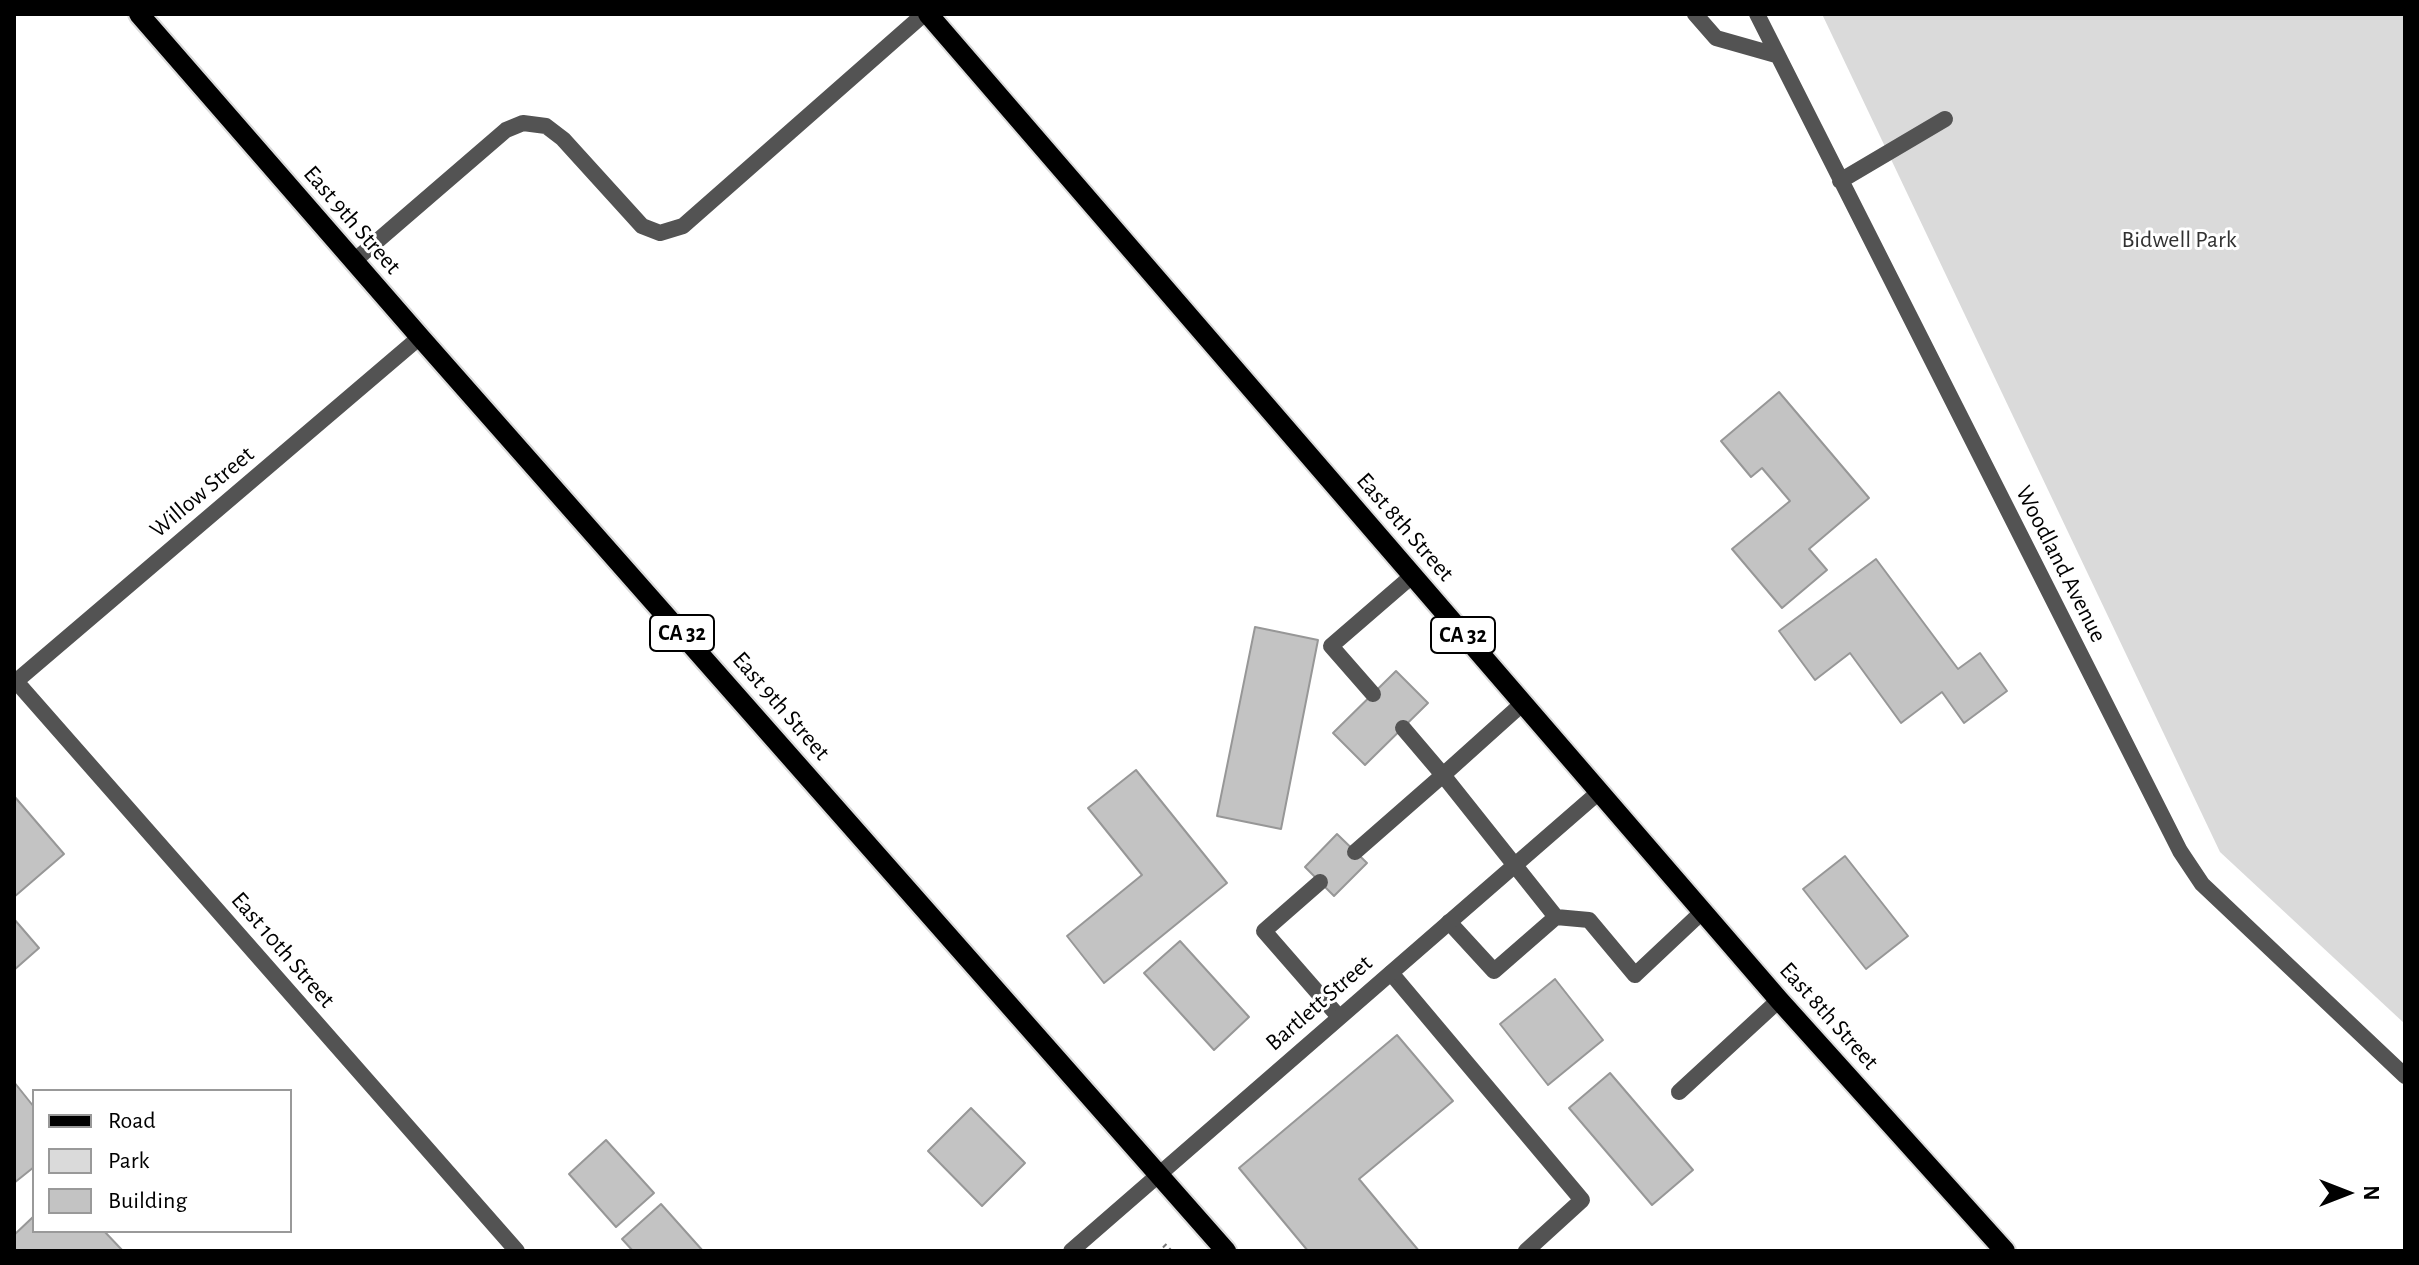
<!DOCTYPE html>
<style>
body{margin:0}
#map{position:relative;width:2419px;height:1265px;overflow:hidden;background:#fff;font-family:"Alegreya Sans",sans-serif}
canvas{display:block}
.frame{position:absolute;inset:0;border:16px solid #000;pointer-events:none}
.legend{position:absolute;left:32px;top:1089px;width:260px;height:144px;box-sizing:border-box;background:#fff;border:2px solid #999;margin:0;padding:10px 14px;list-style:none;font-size:24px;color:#000}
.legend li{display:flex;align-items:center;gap:16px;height:40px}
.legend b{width:40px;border:2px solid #999}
.north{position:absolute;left:2307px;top:1153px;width:80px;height:80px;-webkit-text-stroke:6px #fff;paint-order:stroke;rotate:90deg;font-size:22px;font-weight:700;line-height:32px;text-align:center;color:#000}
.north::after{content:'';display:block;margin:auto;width:28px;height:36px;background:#000;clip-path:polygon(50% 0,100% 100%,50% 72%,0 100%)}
</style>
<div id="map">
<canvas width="2419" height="1265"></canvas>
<div class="frame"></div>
<ul class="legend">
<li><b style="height:10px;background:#000"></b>Road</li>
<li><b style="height:22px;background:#dadada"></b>Park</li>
<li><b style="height:22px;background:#c3c3c3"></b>Building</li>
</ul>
<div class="north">N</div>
</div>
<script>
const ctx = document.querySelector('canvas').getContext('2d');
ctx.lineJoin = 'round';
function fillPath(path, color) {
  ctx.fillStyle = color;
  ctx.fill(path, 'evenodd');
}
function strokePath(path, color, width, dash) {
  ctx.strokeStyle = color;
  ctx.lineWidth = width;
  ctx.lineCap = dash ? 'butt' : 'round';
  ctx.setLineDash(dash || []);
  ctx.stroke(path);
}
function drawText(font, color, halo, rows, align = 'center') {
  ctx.font = font + ' "Alegreya Sans",sans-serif';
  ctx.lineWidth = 6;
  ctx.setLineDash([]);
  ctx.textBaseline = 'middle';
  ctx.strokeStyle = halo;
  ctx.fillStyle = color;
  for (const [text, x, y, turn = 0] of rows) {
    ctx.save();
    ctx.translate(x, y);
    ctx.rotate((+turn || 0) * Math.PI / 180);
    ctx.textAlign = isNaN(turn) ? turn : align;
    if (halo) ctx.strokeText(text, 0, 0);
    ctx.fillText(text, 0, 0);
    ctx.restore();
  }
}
fillPath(new Path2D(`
 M1822,14H2405V1024L2220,852Z`), '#dadada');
const building = new Path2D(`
 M1779,392L1869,498L1809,549L1827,570L1782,608L1732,549L1790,501L1762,468L1751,477L1721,441Z
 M1876,559L1958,669L1980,653L2007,691L1964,723L1942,692L1901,723L1850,653L1815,680L1779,631Z
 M1255,627L1318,640L1281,829L1217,816Z
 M1396,671L1428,703L1365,765L1333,733Z
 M1136,770L1227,883L1104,983L1067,936L1142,875L1088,808Z
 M14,796L64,854L14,897Z
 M1337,834L1367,863L1334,896L1305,867Z
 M1845,856L1908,936L1866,969L1803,889Z
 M14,919L39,948L14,970Z
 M1180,941L1249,1017L1214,1050L1144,973Z
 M1555,979L1603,1040L1548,1085L1500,1024Z
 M1397,1035L1453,1101L1359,1179L1419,1251H1308L1239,1168Z
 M1610,1073L1693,1170L1652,1205L1569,1108Z
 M14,1082L34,1107V1167L14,1183Z
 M971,1108L1025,1163L982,1206L928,1151Z
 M606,1140L654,1193L616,1227L569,1174Z
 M661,1204L703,1251H633L622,1239Z
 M34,1216V1231H104L123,1251H14V1235Z`);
fillPath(building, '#c3c3c3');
strokePath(building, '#979797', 2);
const primary = new Path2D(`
 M139,14L420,337L1226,1251
 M928,14L1779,1000L2005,1251`);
strokePath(primary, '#dbdbdb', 24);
strokePath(new Path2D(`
 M1164,1245L1170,1251`), '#757575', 5, [2, 4]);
strokePath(new Path2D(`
 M354,261L506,130L523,123L546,126L563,139L642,226L660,233L683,226L924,14
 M1373,694L1331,646L1412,576
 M1355,852L1443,775L1403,728
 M1320,882L1264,931L1339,1017
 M1556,917L1589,920L1635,975L1702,912
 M1449,922L1494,971L1556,917L1443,775L1522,704
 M1391,973L1582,1200L1526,1251
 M1679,1092L1779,1000`), '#535353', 16);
strokePath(new Path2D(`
 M1695,14L1716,38L1776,55
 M1757,14L2180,851L2202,884L2405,1076
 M1840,181L1945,119
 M14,679L517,1251
 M14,683L420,337
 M1071,1251L1599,792`), '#535353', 16);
strokePath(primary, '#000', 20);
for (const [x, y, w] of [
 [682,633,64],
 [1463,635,64]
]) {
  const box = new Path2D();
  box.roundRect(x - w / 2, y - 18, w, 36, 6);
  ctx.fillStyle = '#fff';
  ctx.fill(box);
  strokePath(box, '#000', 2);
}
drawText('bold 22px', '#000', null, [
 ["CA 32",682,633],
 ["CA 32",1463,635]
]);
drawText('24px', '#000', '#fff', [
 ["East 9th Street",352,220,49],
 ["Willow Street",202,492,-40],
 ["East 8th Street",1405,527,49],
 ["Woodland Avenue",2061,564,63],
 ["East 9th Street",781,706,49],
 ["East 10th Street",283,950,49],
 ["Bartlett Street",1319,1003,-41],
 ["East 8th Street",1829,1016,48]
]);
drawText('24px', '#313131', '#fff', [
 ["Bidwell Park",2179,240]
]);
</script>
